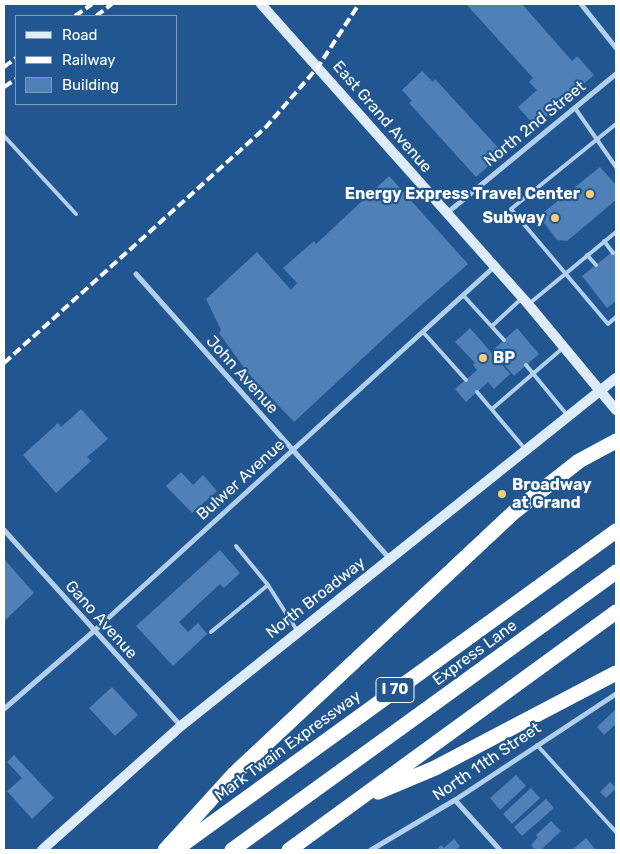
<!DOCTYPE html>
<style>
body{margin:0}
#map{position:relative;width:620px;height:854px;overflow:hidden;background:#225690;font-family:Rubik,sans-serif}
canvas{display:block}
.frame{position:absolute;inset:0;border:5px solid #fff;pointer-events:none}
.legend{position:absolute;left:15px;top:15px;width:162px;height:90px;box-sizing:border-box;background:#225690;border:1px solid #7a9abc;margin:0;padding:6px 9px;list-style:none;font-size:15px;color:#fff}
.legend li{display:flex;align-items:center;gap:10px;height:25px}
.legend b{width:25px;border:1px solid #7a9abc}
</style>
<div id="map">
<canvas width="620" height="854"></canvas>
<div class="frame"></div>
<ul class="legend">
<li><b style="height:6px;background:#deebf9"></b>Road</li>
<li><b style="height:6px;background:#fff"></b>Railway</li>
<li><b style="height:14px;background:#4f81b8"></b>Building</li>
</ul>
</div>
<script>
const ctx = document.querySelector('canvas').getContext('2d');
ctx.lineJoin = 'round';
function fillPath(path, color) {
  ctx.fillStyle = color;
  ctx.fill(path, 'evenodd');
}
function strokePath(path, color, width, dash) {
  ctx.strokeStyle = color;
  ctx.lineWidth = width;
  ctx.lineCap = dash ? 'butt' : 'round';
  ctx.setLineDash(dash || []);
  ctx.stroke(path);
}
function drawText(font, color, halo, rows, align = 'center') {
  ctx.font = font + ' Rubik,sans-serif';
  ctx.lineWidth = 4.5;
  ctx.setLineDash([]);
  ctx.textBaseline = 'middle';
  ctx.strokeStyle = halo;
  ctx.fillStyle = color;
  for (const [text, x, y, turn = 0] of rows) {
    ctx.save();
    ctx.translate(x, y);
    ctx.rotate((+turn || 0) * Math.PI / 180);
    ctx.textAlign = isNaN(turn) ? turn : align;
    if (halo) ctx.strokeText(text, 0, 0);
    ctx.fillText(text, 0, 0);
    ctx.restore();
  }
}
fillPath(new Path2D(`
 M466,4H522L572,61L577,56L594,75L535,126L518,107L537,90L529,82L533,78Z
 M422,71L433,82L435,79L503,153L476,177L409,103L412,101L402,90Z
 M600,167L616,185V200L567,241L557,240L539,216Z
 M389,176L468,264L393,330L294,422L247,372L219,333L221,330L206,299L257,252L291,290L297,283L283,268L314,241L316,244Z
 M616,249V301L607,308L582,276Z
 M470,328L510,374L494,389L488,382L466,402L455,389L477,370L473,365L475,363L455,342Z
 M517,328L539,354L514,376L492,351Z
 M81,409L108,439L87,457L91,461L56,493L23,455L58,423L61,427Z
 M181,472L193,485L203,475L217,491L192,513L166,486Z
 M220,550L240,573L224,588L220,584L179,622L188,632L198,623L207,634L173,666L136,626Z
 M4,559L34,593L4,621Z
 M112,687L138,715L115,736L89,708Z
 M616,709V724L604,735L597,727Z
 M14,755L54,798L32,819L7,791L22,778L7,762Z
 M516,775L526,786L500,810L490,798Z
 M610,782L616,788L606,798L600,792Z
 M531,788L540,798L512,824L503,814Z
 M546,799L554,808L522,836L514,827Z
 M551,821L561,831L541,850H535L531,845L538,837L536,835Z
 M586,838L595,849L594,850H572Z
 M454,839L460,846L456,850H436L441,845L444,848Z`), '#4f81b8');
strokePath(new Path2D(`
 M575,108L616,167
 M616,124L511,209L608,324L616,317
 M4,136L76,214
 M604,241L613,253
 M587,255L596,265
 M463,295L504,340
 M530,303L616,232
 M492,326L521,299
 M423,332L466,380
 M526,365L568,416
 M477,392L525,449
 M492,409L564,347
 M236,546L268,585L298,632
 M211,632L268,585
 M537,745L616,832`), '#b2cfec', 4);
strokePath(new Path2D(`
 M581,4L616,48
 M447,213L616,74
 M136,274L390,559
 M4,530L181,726
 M4,709L94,631L494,267
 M455,800L500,850
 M371,850L455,800L616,694`), '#b2cfec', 5);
strokePath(new Path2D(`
 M261,4L528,304L616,410
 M42,850L181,726L616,378`), '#deebf9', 10);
strokePath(new Path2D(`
 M378,792L435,768L616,673
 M165,850L234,774L514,512L579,461L616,441
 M175,850L616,531
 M232,850L616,572
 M289,850L616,612`), '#fff', 15);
strokePath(new Path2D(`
 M75,16L92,4
 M96,16L112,4
 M4,67L16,58
 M4,87L16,79
 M4,363L266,127L318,67L359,4`), '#fff', 4, [9, 4]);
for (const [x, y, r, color] of [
 [590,194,5,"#f8cd74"],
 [555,218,5,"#f8cd74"],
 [483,358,5,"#f8cd74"],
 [502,494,5,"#f8cd74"]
]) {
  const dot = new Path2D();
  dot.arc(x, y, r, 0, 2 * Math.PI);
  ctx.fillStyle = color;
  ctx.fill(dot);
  strokePath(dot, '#225690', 2);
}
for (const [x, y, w] of [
 [395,690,38]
]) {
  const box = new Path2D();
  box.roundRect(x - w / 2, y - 12.5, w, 25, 4);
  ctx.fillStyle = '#225690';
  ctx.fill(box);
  strokePath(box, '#fff', 1);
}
drawText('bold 15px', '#fff', null, [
 ["I 70",395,690]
]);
drawText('16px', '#fff', '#225690', [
 ["East Grand Avenue",382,117,49],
 ["North 2nd Street",535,124,-39],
 ["John Avenue",242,375,48],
 ["Bulwer Avenue",241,480,-42],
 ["North Broadway",316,598,-38],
 ["Gano Avenue",101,620,48],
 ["Express Lane",475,653,-36],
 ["Mark Twain Expressway",288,746,-36],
 ["North 11th Street",487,762,-34]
]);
drawText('bold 16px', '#fff', '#225690', [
 ["Energy Express Travel Center",580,194],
 ["Subway",545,218],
 ["BP",493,358,"left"],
 ["Broadway",512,485,"left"],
 ["at Grand",512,503,"left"]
], 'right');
</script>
